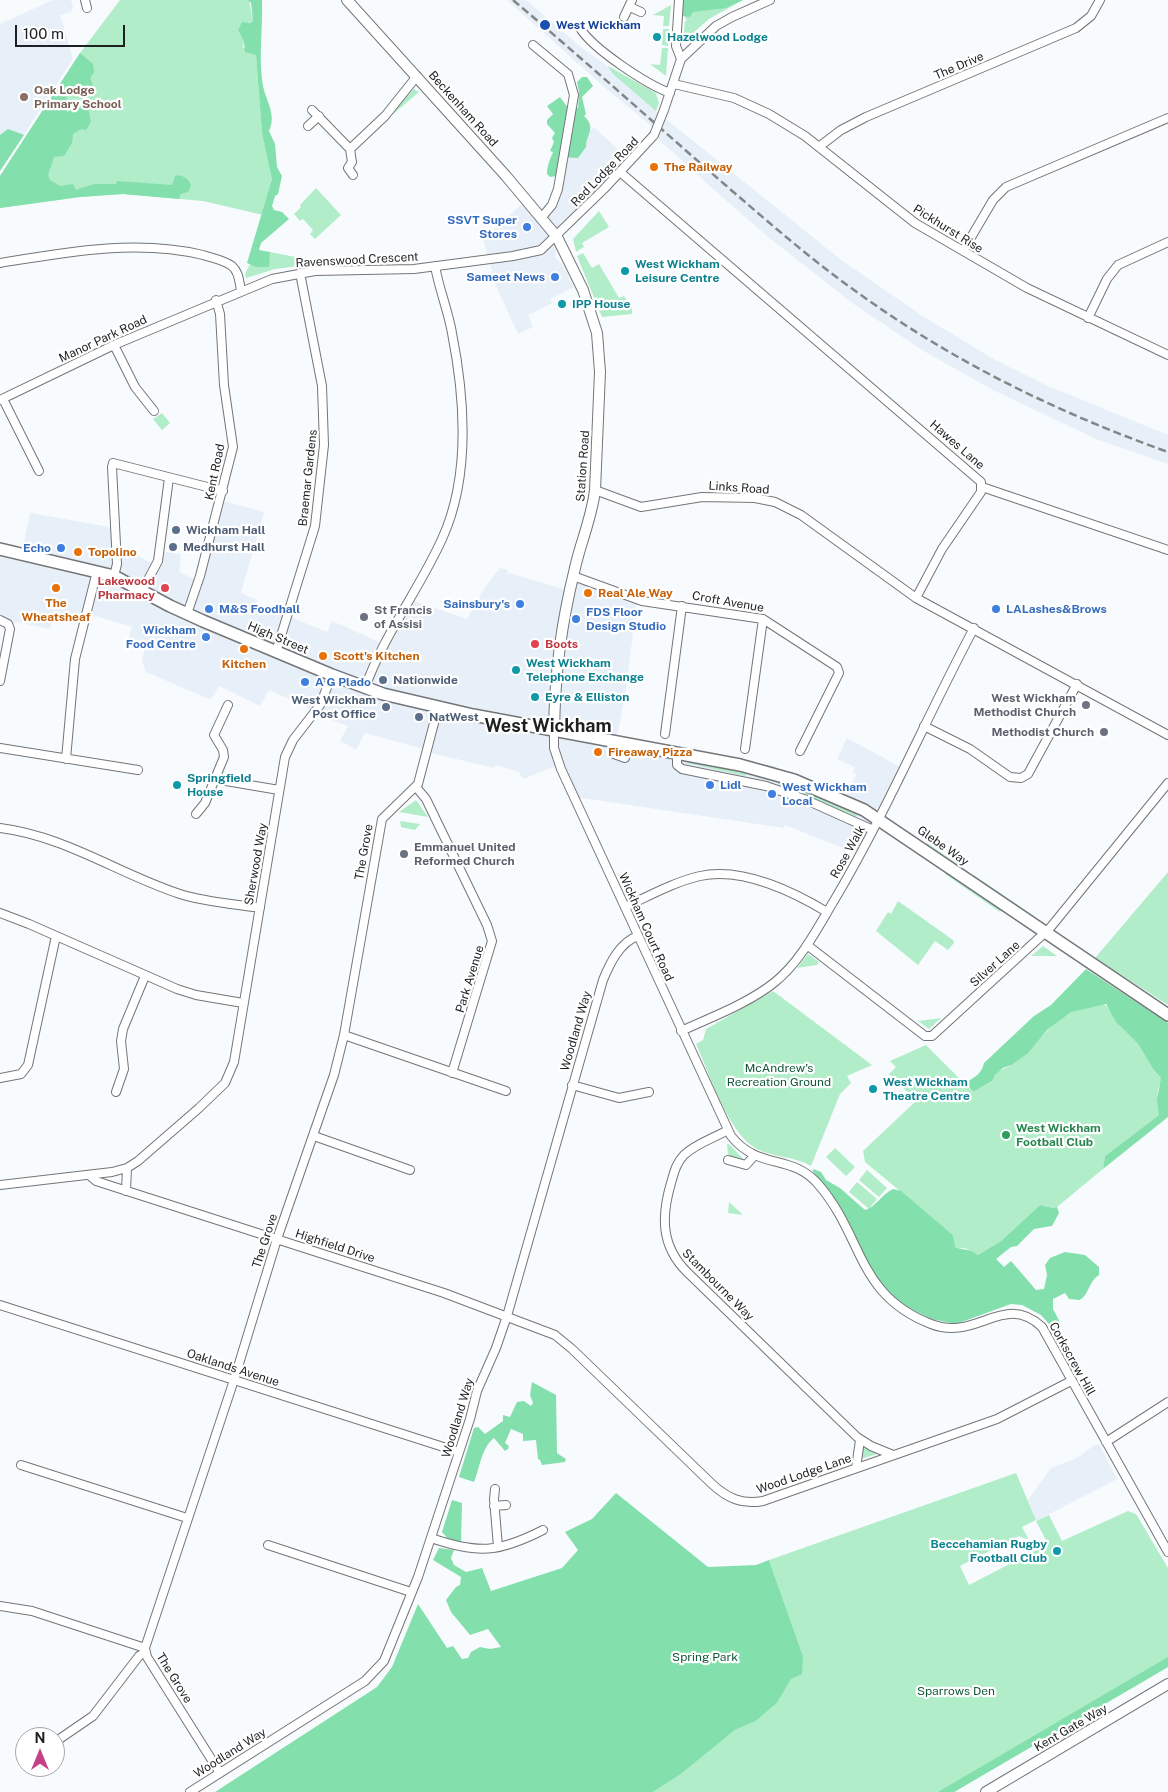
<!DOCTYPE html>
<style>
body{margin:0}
#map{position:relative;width:1168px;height:1792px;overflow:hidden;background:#f8fbfe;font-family:"Public Sans",sans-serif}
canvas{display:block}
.north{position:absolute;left:15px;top:1727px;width:50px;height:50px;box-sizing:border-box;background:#fff;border:1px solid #a5a6a6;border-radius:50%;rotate:0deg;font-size:14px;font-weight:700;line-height:20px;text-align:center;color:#1e2021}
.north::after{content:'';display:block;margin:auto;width:18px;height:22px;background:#c44187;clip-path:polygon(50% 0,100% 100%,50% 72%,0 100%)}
.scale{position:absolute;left:15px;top:25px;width:110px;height:22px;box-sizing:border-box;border:2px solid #1e2021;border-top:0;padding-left:6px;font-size:15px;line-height:18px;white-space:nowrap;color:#1e2021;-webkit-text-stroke:4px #fff;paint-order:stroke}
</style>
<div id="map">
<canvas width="1168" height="1792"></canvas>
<div class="north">N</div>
<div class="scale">100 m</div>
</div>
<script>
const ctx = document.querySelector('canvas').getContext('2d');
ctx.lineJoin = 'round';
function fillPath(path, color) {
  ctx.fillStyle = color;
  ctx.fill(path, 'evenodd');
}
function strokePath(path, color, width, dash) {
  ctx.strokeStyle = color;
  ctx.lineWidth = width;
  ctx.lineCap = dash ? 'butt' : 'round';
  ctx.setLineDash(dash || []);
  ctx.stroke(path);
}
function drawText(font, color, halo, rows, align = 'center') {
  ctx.font = font + ' "Public Sans",sans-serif';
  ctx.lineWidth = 4.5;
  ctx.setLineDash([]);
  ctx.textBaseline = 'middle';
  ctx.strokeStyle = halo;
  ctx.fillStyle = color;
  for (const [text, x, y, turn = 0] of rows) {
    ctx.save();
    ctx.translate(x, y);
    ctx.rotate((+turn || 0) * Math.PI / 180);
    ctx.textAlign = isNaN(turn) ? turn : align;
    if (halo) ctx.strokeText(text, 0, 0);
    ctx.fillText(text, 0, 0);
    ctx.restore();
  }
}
fillPath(new Path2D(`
 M53,0H71L73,7L71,12L60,15L73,59L0,171V24Z
 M507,0H526L582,48L618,73L653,91L658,99L656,111L840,259L921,315L997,361L1048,386L1168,435V464L1096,439L991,389L922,350L855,305L768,237L720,195L660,141L650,125L603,86Z
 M594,127L627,158L569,218L561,222L557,237L555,257L562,264L574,287L550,299L552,303L528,315L533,327L518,334L496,286L483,239L523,203L544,220L552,214L559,196L568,151Z
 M220,500L264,512L241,593L257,600V603L288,616L327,632L332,621L384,644L408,599L467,619L485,587L500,568L508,570L507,575L510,573L569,591L573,576L637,600L626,690L616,742L706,758L843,800L857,774L853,772L855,767L837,759L847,738L904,769L860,855L785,825L784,828L596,800L581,798L575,801L559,765L523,779L519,772L495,765L494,768L427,752V750L365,733L356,750L340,741L348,726L317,715L305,706L269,690L260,706L219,686L212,698L209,699L146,672L142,661L145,647L128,640L132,627L86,613L83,623L54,615L50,629L17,622L9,627L0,620V549L22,553L30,513L115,528L117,553L136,558L138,556L156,565L159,551L181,554L179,572L199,581Z
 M1099,1444L1117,1479L1036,1521L1028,1500L1051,1468L1077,1458L1093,1446Z`), '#e7eff8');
fillPath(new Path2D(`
 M120,0H249L253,20L238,30L244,42L243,47L256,55L262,133L273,174L263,215L203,201L123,194L80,197L0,208V176L80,53Z
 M686,0H743L709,19L683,42L685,21H687L685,18Z
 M671,5L669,26H663L664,16L653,15Z
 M663,29H669L668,46L662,45Z
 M662,48H668L666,76L650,64L660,65Z
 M608,66L656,93L659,103L656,111L613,74Z
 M414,89L419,92L392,115L400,102Z
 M316,188L341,215L315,239L310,234L313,230L303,219L300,221L294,214L301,207L300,205Z
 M599,211L609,227L582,243L584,247L576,252L573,239Z
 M270,252L316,261V264L275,269L246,278L245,274L250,264L256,267H268Z
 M583,253L592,268L599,264L619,298L624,296L632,308V314L602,317L577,256Z
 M162,413L170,423L162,430L153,419Z
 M638,739L772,766L844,794L637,740Z
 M687,761L746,773L745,776L687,763Z
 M779,781L854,812L857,815L856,817L778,784Z
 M416,800L428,817L399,812Z
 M400,821L420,824L415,830L401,827Z
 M927,843L969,872L968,874L925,845Z
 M946,872L1001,910L1000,912L945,874Z
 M1168,872V1005L1095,958Z
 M974,875L1034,916L1033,917L972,877Z
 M898,901L953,940L954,943L948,950L935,941L918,965L876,931L888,912L891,914Z
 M1043,946L1057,956H1031Z
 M808,954L819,962L817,965L797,968Z
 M773,991L872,1065L847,1076L851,1083L840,1094L811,1166C794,1156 775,1158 757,1149C729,1135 709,1073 696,1044L703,1040L706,1029Z
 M1103,1003L1112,1012L1120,1026L1138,1044L1153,1069L1161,1078C1161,1083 1159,1085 1158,1090C1156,1098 1161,1107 1159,1115L1105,1156L1103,1169L1057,1207L1053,1208L1040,1205L1001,1241L978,1255L965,1248L957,1249L954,1247L953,1235L865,1162L863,1151L916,1101L889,1074L896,1067L890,1061L926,1045L973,1092L992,1081C997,1067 1007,1070 1015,1063C1034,1047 1050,1023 1073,1011C1078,1008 1096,1005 1103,1003Z
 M941,1018L929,1029L918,1021Z
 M727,1144H729L746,1162L735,1159L728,1154Z
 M835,1148L855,1167L846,1176L826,1157Z
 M867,1170L887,1188L879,1197L859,1180Z
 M857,1182L877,1199L869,1209L849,1192Z
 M729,1202L743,1215L728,1213Z
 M863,1447L876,1452L877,1454L861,1459Z
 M1016,1473L1036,1520L1022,1527L1028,1538L1026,1539L1019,1536L960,1566L969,1585L1048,1544L1036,1521L1049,1515L1062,1541L1128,1511L1136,1514L1168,1568V1667L954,1792H653L681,1774L735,1730L756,1721L777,1703L803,1656L769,1560Z`), '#b2edca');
fillPath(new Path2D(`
 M248,0H262C263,28 258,59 263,86C266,101 277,115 269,131L275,144L277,167L282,176L278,194L275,196L272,206L274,210L282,212L289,219L261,243L259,250L270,252L269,267H256L247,263L272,179L262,133L256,55L245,52L244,42L238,30L242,22L250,23L253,20L251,3Z
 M683,0H743L726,8L693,12L690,17L682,16Z
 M80,53L93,64L94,72L90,78L93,85L91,91L86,95L81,93L77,87L66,88L67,113L73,108H80L83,102L87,103L91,122L86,130L81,129L73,134L72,143L64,156L54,157L48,175L50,180L60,186L73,184L76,190L94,184H116L117,181L172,185L175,176C183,174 188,179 191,185L188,192L181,194L179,199L123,194L80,197L0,208V176Z
 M582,77H587L593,86L582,97L586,114L584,116C597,128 586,134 586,147L578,158L561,157L556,176L550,177L547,174C547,166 550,159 553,152L550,151L554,142L552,138L555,133L547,124V120L553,114L547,106L560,97L568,108H578L579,92L577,82Z
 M8,129L24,135L0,171V135Z
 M1086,969L1168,1023V1117L1103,1169L1105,1156L1159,1115L1157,1099L1161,1078L1153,1069L1138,1044L1116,1022L1106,1004L1071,1012L1047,1030L1028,1053L1012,1065L1003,1068L995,1075L992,1081L973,1092L966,1083C975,1076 981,1075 984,1063L1034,1016L1051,1005Z
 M813,1169L821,1172L826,1180L840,1188L865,1210C876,1207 882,1194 893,1189L901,1191L953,1235L955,1247C961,1251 968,1247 978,1255L1001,1241L1040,1205L1053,1208L1057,1207L1059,1213L1052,1226L1034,1229L1017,1246L1011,1247L996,1259L1004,1267L1011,1261L1036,1290L1044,1289L1047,1275L1045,1265L1050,1258L1065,1252L1085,1255L1099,1267V1275C1088,1282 1090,1293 1080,1300L1069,1299L1065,1293L1053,1299V1309L1062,1326L1057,1333L1041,1315L1022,1305L1011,1304L956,1324L931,1319L907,1307L888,1293L869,1269L834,1198L813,1172Z
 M532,1382L556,1395L557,1453L566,1459L565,1462L542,1465L540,1460L538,1459L536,1440L523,1441V1434L511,1429L505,1443L509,1446L508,1449L505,1451L494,1438C481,1448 480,1468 474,1482L459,1477L474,1428L478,1427L485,1434L503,1421V1415L510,1417L517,1402L524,1401L531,1406L533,1403L530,1395Z
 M616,1493L708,1567L756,1565L769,1560L803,1656L802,1674L791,1679L777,1703L756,1721L735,1730L681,1774L653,1792H215L377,1687L392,1667L418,1604L447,1648L453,1646L462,1659L468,1658L471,1652L480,1647L490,1649L501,1647L488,1629L470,1635L451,1612L446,1600L456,1587L460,1585L461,1577L433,1560L439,1548L454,1550L451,1558L454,1565L466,1572L482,1568L491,1591L562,1568L578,1550L565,1532L592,1519Z
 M452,1500L462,1503L461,1543L448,1539L442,1532Z
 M1168,1657V1667L954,1792H938Z`), '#83dfac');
const minor = new Path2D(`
 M85,0L87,8
 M630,7L641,12
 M624,17L632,0
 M580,28C593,49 646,84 670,93
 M533,45L568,74L574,95L558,189L552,205L542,217
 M681,59L716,26L732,17L770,0
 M674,84L734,98L769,114L805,136L915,223L1027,288L1168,355
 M312,110L350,149L385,116L417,76
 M664,110L681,59L676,46L679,0
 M308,126L319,116
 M820,146L841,130L866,117L1076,28L1091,16L1100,0
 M350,149L352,162L348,168L353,175
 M620,172L981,482V492L942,549L916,598L1168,735
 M963,251L993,200L1006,187L1168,118
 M0,263C67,252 136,239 203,255C212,258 224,260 232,266C239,272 239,281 241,290
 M1088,318L1107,279L1118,265L1168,242
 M114,345L135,387L154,411
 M3,399L39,471
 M0,400L114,345L272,279L315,271L414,269L513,256L541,250L604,189L654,135
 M982,487L1168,550
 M595,490L641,507L702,497L755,498L775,502L801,515L916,598
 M114,576L117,564L112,467L113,463L223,491
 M573,576L642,601L763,619L837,667L839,673L800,751
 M142,591L158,561L169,478
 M187,614L200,576L233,447L224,385L220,314L216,300
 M0,620L8,624L10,629L0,681
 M276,652L315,526L324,445L322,386L300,273
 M365,688C384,634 419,590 442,539C471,476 465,399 452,333C448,310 439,289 435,266
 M924,726L970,749L1010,777L1021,778L1028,774L1077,684
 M554,731V748L561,769L731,1136C759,1171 791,1153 818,1184C864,1237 856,1295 931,1324C977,1342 1004,1291 1042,1327L1168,1552
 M665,734L682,606
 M616,742L614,754L625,758
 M0,748L138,770
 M745,749L763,619
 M677,753V765L682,769L766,786L804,799L873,830
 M66,759L75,659L97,571
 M215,777L226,781L279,790
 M416,787L426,799L487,925L492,941L452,1073
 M196,814L205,803L224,757L223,750L214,735L228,705
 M0,828C65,836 119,874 180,894C205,902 234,904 260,908
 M625,907C649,896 674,882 700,876C742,867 792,891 827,912
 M0,913L29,924L177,989L196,995L243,1003
 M807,945L925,1036H932L1050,928L1168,783
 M681,1031C712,1017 749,1003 775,982C801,961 818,927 835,899C887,811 926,718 974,628
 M344,1035L506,1091
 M0,1078L21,1074L28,1065L56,936
 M572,1085L619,1098L649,1092
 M116,1092L124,1069L121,1041L123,1029L145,976
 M728,1130C714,1138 695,1144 684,1155C676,1163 674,1173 671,1183C661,1217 661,1246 687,1272L857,1437L871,1446L893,1455
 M314,1136L410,1170
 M728,1160L746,1165L754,1156
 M89,1175L96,1181L444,1293L555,1335L572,1349L712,1484C727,1498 742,1505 763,1501L997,1419L1071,1381
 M0,1185L112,1172L127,1168L138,1161L199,1108L225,1083L234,1062L285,757L293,740L320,705L332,675
 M126,1191L127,1168
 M0,1305L459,1452
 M1106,1442L1168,1402
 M21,1465L187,1518
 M856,1468L860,1440
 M495,1489L494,1499L498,1547
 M494,1506L506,1505
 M431,1538C478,1554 498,1553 543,1530
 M268,1545L411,1592
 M0,1606L32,1611L145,1648
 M55,1742L93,1716L139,1656L145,1652
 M220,1773L147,1657L145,1648L234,1380L277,1239L334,1075L344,1035L382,819L418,784L438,708
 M190,1792L365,1681L384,1661L418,1577L470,1419L477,1391L496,1348L507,1316L603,980C610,963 620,942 638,936`);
const major = new Path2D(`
 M347,0L506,176L557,237L583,290L597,333L600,372L595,490C592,517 581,541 575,568C561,625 555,672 554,731
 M986,1792L1168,1684`);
const highway = new Path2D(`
 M0,549L114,576L170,606L203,621L332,675L383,694L473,715L740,765L794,780L864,810L1168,1015`);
strokePath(minor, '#737578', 10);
strokePath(major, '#737578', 12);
strokePath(highway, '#737578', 14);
strokePath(minor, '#fff', 8);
strokePath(major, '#fff', 10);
strokePath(highway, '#fff', 11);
strokePath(new Path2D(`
 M513,0C584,60 653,122 723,183C766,220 808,257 854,290C950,360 1056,412 1168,452`), '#848688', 2.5, [8, 4]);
const minorBridge = new Path2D(`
 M654,135L664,110`);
strokePath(minorBridge, '#737578', 10, []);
strokePath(minorBridge, '#fff', 8);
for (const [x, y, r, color] of [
 [545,25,6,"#1a4fb4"],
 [657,37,5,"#0f9aa8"],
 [24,97,5,"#8d6e63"],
 [654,167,5,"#e8710a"],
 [527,227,5,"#3f7fe0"],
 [625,271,5,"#0f9aa8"],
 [555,277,5,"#3f7fe0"],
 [562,304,5,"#0f9aa8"],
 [176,530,5,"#5c6f8a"],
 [173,547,5,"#5c6f8a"],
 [61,548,5,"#3f7fe0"],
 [78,552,5,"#e8710a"],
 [56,588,5,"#e8710a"],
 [165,588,5,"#e0444e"],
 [588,593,5,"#e8710a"],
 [520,604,5,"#3f7fe0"],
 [209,609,5,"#3f7fe0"],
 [996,609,5,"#3f7fe0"],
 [364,617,5,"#6b7280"],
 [576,619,5,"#3f7fe0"],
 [206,637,5,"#3f7fe0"],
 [535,644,5,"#e0444e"],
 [244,649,5,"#e8710a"],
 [323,656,5,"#e8710a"],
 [516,670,5,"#0f9aa8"],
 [383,680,5,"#5c6f8a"],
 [305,682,5,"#3f7fe0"],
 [535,697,5,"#0f9aa8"],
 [1086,705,5,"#6b7280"],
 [386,707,5,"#5c6f8a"],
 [419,717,5,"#5c6f8a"],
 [1104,732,5,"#6b7280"],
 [598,752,5,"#e8710a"],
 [177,785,5,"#0f9aa8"],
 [710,785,5,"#3f7fe0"],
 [772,794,5,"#3f7fe0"],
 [404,854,5,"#6b7280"],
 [873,1089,5,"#0f9aa8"],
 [1006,1135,5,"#2e9e5b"],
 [1057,1551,5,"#0f9aa8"]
]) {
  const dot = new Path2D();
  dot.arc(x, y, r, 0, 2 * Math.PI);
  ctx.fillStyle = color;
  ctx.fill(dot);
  strokePath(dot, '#fff', 2);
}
drawText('bold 12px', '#164399', '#fff', [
 ["West Wickham",556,25]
], 'left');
drawText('bold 12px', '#0d838f', '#fff', [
 ["Hazelwood Lodge",667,37],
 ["West Wickham",635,264],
 ["Leisure Centre",635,278],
 ["IPP House",572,304],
 ["West Wickham",526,663],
 ["Telephone Exchange",526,677],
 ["Eyre & Elliston",545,697],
 ["Springfield",187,778],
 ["House",187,792],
 ["West Wickham",883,1082],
 ["Theatre Centre",883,1096],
 ["Beccehamian Rugby",1047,1544,"right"],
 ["Football Club",1047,1558,"right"]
], 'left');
drawText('12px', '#1e2021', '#fff', [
 ["The Drive",959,66,-23],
 ["Beckenham Road",463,109,48],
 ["Red Lodge Road",605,172,-46],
 ["Pickhurst Rise",948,229,32],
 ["Ravenswood Crescent",357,260,-3],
 ["Manor Park Road",103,339,-25],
 ["Hawes Lane",957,445,41],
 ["Station Road",583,466,-86],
 ["Kent Road",215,472,-78],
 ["Braemar Gardens",308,478,-84],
 ["Links Road",739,488,4],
 ["Croft Avenue",728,602,10],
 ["High Street",278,638,23],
 ["Glebe Way",943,846,35],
 ["The Grove",364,852,-80],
 ["Rose Walk",848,852,-61],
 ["Sherwood Way",256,864,-80],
 ["Wickham Court Road",646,927,66],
 ["Silver Lane",995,964,-42],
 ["Park Avenue",470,979,-73],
 ["Woodland Way",576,1031,-74],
 ["The Grove",265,1241,-72],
 ["Highfield Drive",335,1246,18],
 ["Stambourne Way",718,1285,45],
 ["Corkscrew Hill",1072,1359,61],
 ["Oaklands Avenue",233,1368,18],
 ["Woodland Way",458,1418,-73],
 ["Wood Lodge Lane",804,1474,-19],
 ["The Grove",174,1678,58],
 ["Kent Gate Way",1071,1728,-30],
 ["Woodland Way",230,1753,-32]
]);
drawText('bold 12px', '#785e54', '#fff', [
 ["Oak Lodge",34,90],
 ["Primary School",34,104]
], 'left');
drawText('bold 12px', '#c56008', '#fff', [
 ["The Railway",664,167],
 ["Topolino",88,552],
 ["Real Ale Way",598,593],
 ["The",56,603,"center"],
 ["Wheatsheaf",56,617,"center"],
 ["Scott's Kitchen",333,656],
 ["Kitchen",244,664,"center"],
 ["Fireaway Pizza",608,752]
], 'left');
drawText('bold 12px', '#366cbe', '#fff', [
 ["SSVT Super",517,220,"right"],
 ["Stores",517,234,"right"],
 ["Sameet News",545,277,"right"],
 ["Echo",51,548,"right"],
 ["Sainsbury's",510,604,"right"],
 ["M&S Foodhall",219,609],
 ["LALashes&Brows",1006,609],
 ["FDS Floor",586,612],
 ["Design Studio",586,626],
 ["Wickham",196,630,"right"],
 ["Food Centre",196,644,"right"],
 ["A G Plado",315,682],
 ["Lidl",720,785],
 ["West Wickham",782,787],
 ["Local",782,801]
], 'left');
drawText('bold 12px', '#4e5e75', '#fff', [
 ["Wickham Hall",186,530],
 ["Medhurst Hall",183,547],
 ["Nationwide",393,680],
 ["West Wickham",376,700,"right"],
 ["Post Office",376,714,"right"],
 ["NatWest",429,717]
], 'left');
drawText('bold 12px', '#be3a42', '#fff', [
 ["Lakewood",155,581],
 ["Pharmacy",155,595],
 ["Boots",545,644,"left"]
], 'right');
drawText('bold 12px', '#5b616d', '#fff', [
 ["St Francis",374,610],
 ["of Assisi",374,624],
 ["West Wickham",1076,698,"right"],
 ["Methodist Church",1076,712,"right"],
 ["Methodist Church",1094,732,"right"],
 ["Emmanuel United",414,847],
 ["Reformed Church",414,861]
], 'left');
drawText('12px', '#125839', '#fff', [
 ["McAndrew's",779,1068],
 ["Recreation Ground",779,1082],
 ["Spring Park",705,1657],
 ["Sparrows Den",956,1691]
]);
drawText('bold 12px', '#27864d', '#fff', [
 ["West Wickham",1016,1128],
 ["Football Club",1016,1142]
], 'left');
drawText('bold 18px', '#1e2021', '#fff', [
 ["West Wickham",548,726]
]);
</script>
